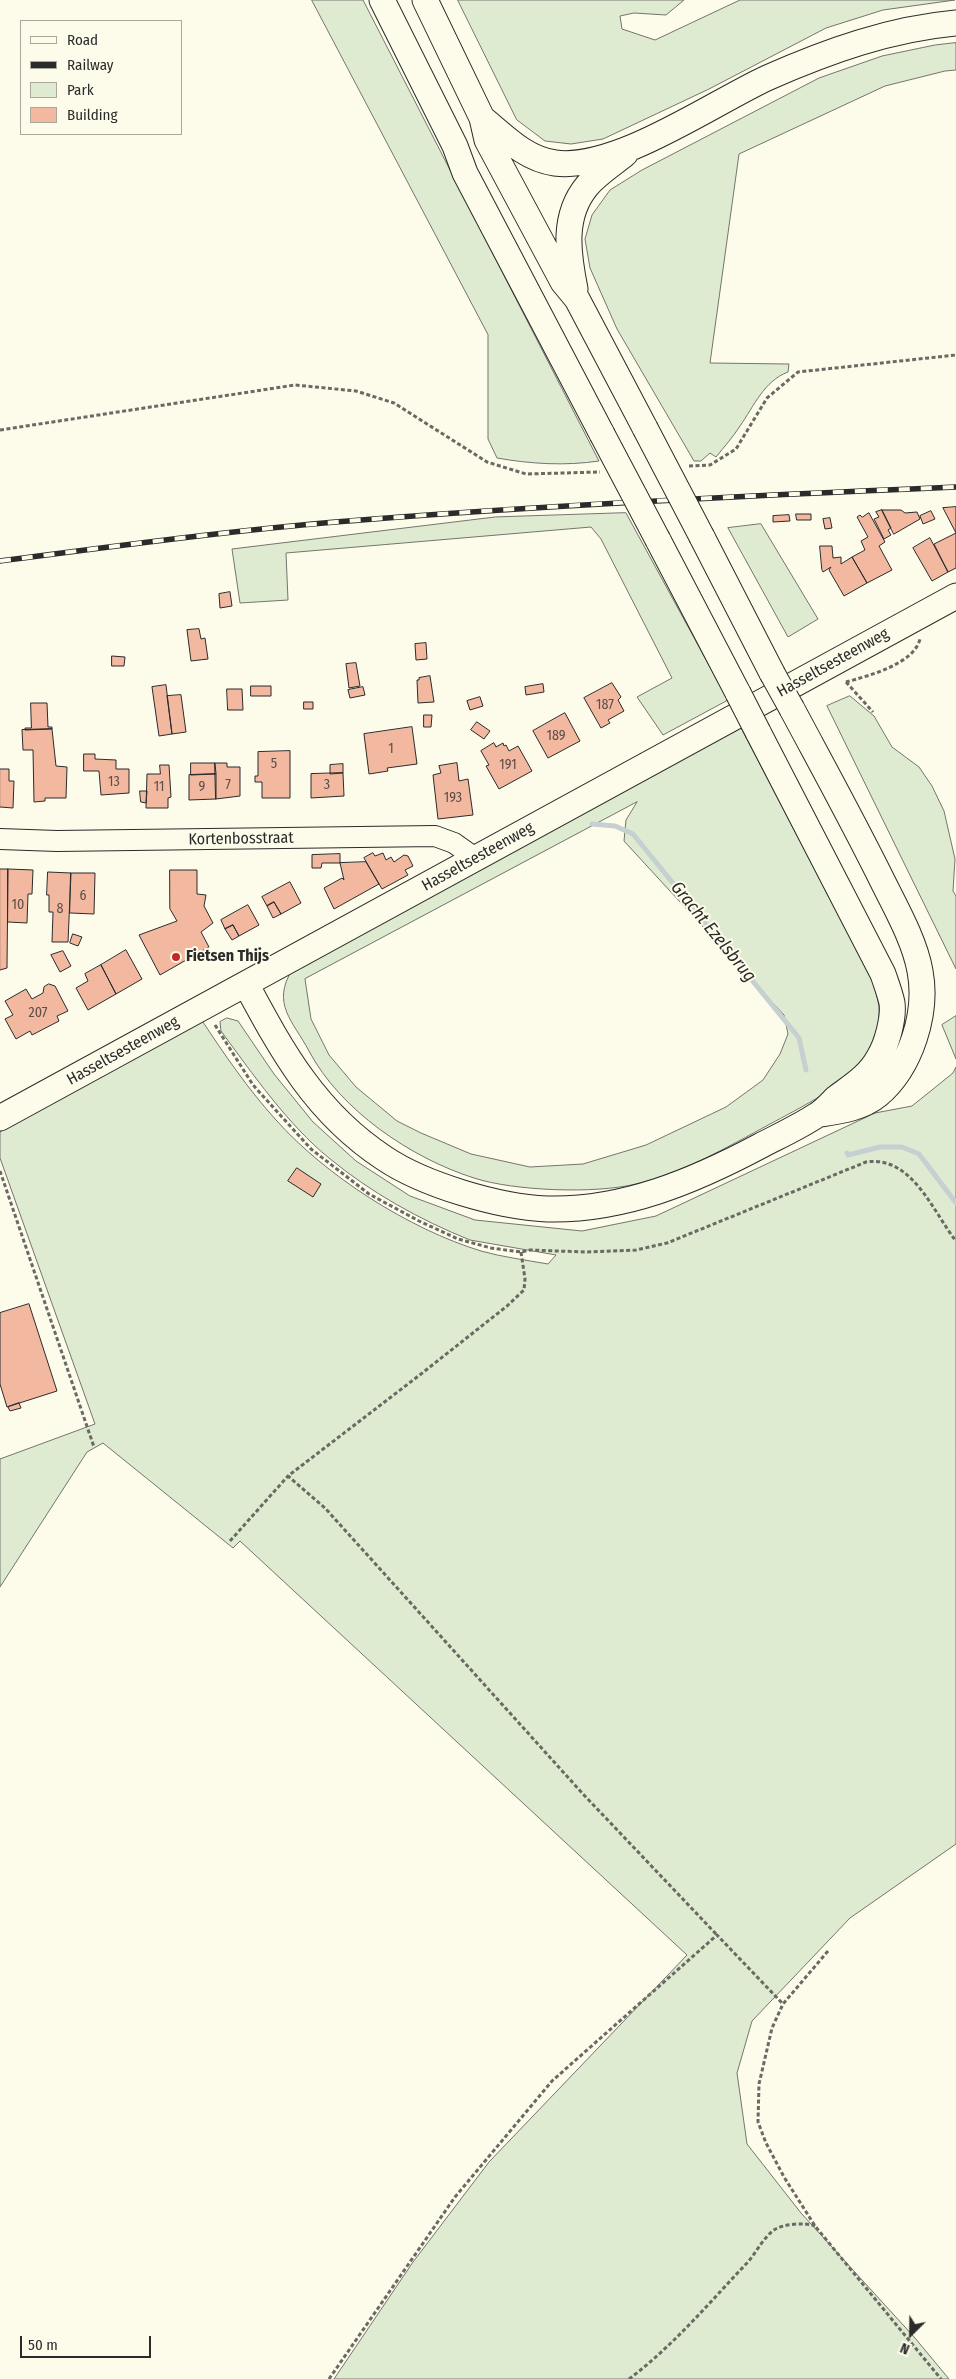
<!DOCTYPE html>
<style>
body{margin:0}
#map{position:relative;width:956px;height:2379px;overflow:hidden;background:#fdfbea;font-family:"Fira Sans Condensed",sans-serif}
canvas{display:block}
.legend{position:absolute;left:20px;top:20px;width:162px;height:115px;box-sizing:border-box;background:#fdfbea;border:1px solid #a9a89e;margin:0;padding:6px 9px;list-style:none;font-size:15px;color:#2b2b2b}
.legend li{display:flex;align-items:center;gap:10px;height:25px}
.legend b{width:25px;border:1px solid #a9a89e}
.north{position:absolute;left:886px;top:2309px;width:50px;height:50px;-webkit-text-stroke:4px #fdfbea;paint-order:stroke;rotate:203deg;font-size:14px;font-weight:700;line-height:20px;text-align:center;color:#2b2b2b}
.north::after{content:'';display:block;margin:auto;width:18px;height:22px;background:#2b2b2b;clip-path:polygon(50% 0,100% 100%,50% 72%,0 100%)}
.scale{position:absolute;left:20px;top:2336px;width:131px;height:22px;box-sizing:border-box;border:2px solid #2b2b2b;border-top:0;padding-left:6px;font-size:15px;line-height:18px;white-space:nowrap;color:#2b2b2b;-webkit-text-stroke:4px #fdfbea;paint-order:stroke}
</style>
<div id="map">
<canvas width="956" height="2379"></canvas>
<ul class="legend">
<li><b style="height:6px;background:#fdfbea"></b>Road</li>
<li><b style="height:6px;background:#2b2b2b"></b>Railway</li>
<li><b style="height:14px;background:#deebd1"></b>Park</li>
<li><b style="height:14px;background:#f2b8a0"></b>Building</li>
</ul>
<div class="north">N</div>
<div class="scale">50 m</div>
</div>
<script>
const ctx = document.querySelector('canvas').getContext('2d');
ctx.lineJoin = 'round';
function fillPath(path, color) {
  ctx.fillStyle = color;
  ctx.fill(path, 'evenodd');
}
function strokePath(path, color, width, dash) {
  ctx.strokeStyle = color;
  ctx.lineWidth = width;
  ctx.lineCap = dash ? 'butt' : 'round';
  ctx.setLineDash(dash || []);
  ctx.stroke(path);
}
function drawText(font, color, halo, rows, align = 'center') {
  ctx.font = font + ' "Fira Sans Condensed",sans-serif';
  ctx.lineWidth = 4;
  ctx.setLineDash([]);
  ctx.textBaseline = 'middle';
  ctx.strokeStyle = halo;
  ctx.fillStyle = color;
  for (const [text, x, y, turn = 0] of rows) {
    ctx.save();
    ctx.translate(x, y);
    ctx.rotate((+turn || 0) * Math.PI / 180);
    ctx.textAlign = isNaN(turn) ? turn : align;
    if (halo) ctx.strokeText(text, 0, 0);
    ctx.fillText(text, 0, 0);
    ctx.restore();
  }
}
const green = new Path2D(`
 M312,0H363L599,461C565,466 531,464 497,458L488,439V335Z
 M458,0H684L666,15L634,13L620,16L622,29L655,40L740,0H955L883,10L826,28L709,89L603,139L571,144L545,141L517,120Z
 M956,43V70L945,71L885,86L739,154L710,363L789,364L788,372C764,381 754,406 740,426C733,437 724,447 716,457L710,453L701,461H694L617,329L590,268L585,239L592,215L610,190L642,170L819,78L882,56L935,45Z
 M626,513L728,700L663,735L637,697L672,678L601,539L591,527L286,553L288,600L240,603L232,549L495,517Z
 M761,524L818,619L788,637L728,528Z
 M850,696L874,716L892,747L919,767L932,786L944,811L955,859L953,891L956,896V969L827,706Z
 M741,728L872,979C874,988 878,998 879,1007C880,1021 875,1043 869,1055C858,1079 794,1111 770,1124C726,1148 684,1172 636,1184C595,1194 514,1191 474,1178C411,1158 340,1110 309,1051C293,1021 271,1004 292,970ZM637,802L626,820L624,841L784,1015L788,1034L780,1054L763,1080L726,1107L646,1145L583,1164L530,1167L471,1154L421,1133L397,1121L356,1087L329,1055L311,1019L305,979Z
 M956,1016V1059L942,1025Z
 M227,1018L238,1021L274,1074L313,1122L356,1161L410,1196L475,1220L582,1231L656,1216L875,1113L912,1106L953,1073L956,1067V1844L850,1918L752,2021L737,2073L747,2144L801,2213L915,2338L949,2379H334L413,2262L489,2162L687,1955L240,1541L233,1548L103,1443L87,1452L0,1587V1459L95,1424L0,1158V1132L201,1019C224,1054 248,1089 276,1120C326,1176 409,1229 481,1251C502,1257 526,1260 548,1264L556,1255L470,1240C420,1220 370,1192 329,1158C288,1125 252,1073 221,1031L220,1022Z`);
fillPath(green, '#deebd1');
strokePath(green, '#74746e', 1);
strokePath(new Path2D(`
 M592,824L615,826L633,834L799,1038L806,1070
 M847,1153L848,1155L880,1147H902L919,1154L956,1203`), '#c7d0d0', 5);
const building = new Path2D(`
 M956,507V568L948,572L934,544L956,533L943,508Z
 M882,510H901L905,513L917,512L920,519L894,534Z
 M882,510L891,528L888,530L891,535L884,539L874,519L879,517L876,512Z
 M931,511L935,519L923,524L920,516Z
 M869,513L885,542L879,546L892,570L867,583L852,557L865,550L861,541L868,537L857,517L860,515L862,517Z
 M796,514H811V520H797Z
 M789,515L790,521L773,522V516Z
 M830,518L832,528L825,529L823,519Z
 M930,538L948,572L932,581L913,548Z
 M820,546H832L833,558L841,557V564L852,557L867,583L844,596L829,570L831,567L823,572L822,570Z
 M230,592L232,606L220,608L219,594Z
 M199,629L201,639L205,638L208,659L191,661L187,630Z
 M426,643L427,659L416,660L415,644Z
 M112,656L125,657L124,666H112Z
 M356,663L360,686L349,688L346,664Z
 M430,676L434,702L418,703L417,680H419V678Z
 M612,683L621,697L618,700L624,711L608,720L610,723L601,728L584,698Z
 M543,684L544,692L526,695L525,687Z
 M166,685L172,734L159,736L152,687Z
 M251,686H271V696H251Z
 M363,687L365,695L350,698L348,690Z
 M227,689H242L243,710H228Z
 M181,695L186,732L172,734L167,696Z
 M480,697L483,706L470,710L467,701Z
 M304,702H313V709H304Z
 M31,703H47L48,727H52V729L25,730V728H31Z
 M565,713L580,741L548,758L533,731Z
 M424,715H432L431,727H424Z
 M477,722L490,731L484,739L471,730Z
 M412,727L417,764L387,768L388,771L369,774L364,734Z
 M52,729L56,766L67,767L66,798H45V801L34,802L33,750H23L22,730Z
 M494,743L496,747L503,743L504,746L506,745L509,751L518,746L532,771L499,789L486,766L489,765L481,751Z
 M290,751V798H262V782H255V776H258V752Z
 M84,754H95V759L116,760V769H129V793L101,795L99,771H84Z
 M191,763H215L216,774L191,775Z
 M215,763H227V767H240V796L216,799Z
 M457,763L459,781L468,779L473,815L438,819L433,775L441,773L439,766Z
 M343,764V773L330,774V765Z
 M160,765H169L171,797L168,798V808H146L147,774H160Z
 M0,769H9V781H14L13,808L0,807Z
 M343,773L344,796L311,798V774Z
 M216,774V799L189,800V775Z
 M140,791H147L146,803L141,802Z
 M373,853L375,856L383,853L386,860L391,857L394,862L404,855L408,856L413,866L405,870L408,875L382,889L364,858Z
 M340,854V863H322L321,868H312V855Z
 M366,862L379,884L334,909L324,888L342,878L344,880L340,863Z
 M0,869H8L7,968L0,970Z
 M8,869L33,870L32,894H28L27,923L8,922Z
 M170,870H197V894L206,895L204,906L213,923L201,932L209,947L160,975L139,935L177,921L170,909Z
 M48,872L71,873L68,942H52L53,912H49V895H47Z
 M71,873H95L94,914L70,913Z
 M290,882L301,903L281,914L274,902L267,906L262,897Z
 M274,902L281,914L273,918L267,906Z
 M248,905L259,925L239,936L233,925L225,929L221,920Z
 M233,925L239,936L232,940L225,929Z
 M73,934L82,937L78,946L70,943Z
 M126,950L142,979L116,994L101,965Z
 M63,951L71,966L60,972L51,955Z
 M101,965L116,994L88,1010L76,988L88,981L85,974Z
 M49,984L55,986L68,1011L57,1016L59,1021L32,1035L30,1031L16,1039L5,1019L13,1015L5,1001L26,989L32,999L43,993L44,987Z
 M297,1168L321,1184L313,1197L288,1181Z
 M29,1304L57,1391L7,1407L0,1384V1313Z
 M19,1403L21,1408L10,1411L8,1407Z`);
fillPath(building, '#f2b8a0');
strokePath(building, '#2b2b2b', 1);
const minor = new Path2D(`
 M0,839L57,841L435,836L454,843L475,858`);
const major = new Path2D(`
 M382,0L455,146L465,173L602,434
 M425,0L482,118L487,140L563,282L577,299L645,428
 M482,118C504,136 525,159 555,163C616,171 711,104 767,78C828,51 890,29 956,23
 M575,289C568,254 562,216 587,186C597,174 613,164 625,154
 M702,537L772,673
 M658,540L738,693
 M792,709C823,767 855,825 884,884C897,910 915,942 920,971C928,1013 911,1067 878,1095C862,1108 841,1111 821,1114
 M246,984C283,1053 316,1113 384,1158C424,1185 499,1207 547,1209C623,1211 694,1181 760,1146C779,1136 799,1127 817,1115C824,1111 830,1104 836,1098C852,1086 869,1076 879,1057C887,1044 894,1018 892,1003C890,993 886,983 883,974L758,732
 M0,1118L956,596`);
strokePath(minor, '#2b2b2b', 22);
strokePath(major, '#2b2b2b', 27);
strokePath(new Path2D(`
 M0,430L295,385L356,391L394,403L487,462L526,474L600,472
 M689,466L710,465L736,449L767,398L798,372L956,355
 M846,682C868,676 914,664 920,639
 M846,682L873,712
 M215,1025L253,1085L311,1149L369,1194L419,1221L458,1239L491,1248L521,1252L530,1250L585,1252L636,1250L667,1243L866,1162C912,1155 933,1212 956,1241
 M0,1171L94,1447
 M521,1252L525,1279L524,1290L507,1306L421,1374L288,1476L325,1508L583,1794L717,1935
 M230,1541L288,1476
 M828,1951L783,2004L772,2028L759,2084L758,2122L766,2143L784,2177L815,2226L941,2379
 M329,2379L455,2197L552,2081L717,1935L783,2004
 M629,2379C673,2346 709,2303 747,2263C756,2253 763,2238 774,2230C782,2224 806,2222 815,2226`), '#6a6964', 3, [4, 2.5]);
strokePath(minor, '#fdfbea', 20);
strokePath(major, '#fdfbea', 25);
const rail = new Path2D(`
 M0,561C124,545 249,528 374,519C567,504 762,495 956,487`);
strokePath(rail, '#2b2b2b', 5.5);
strokePath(rail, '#fdfbea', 4, [11]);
const majorBridge = new Path2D(`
 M645,428L702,537
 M602,434L658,540
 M772,673L792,709
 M738,693L758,732`);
strokePath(majorBridge, '#2b2b2b', 27, []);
strokePath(majorBridge, '#fdfbea', 25);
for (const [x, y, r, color] of [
 [176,957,5,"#c62828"]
]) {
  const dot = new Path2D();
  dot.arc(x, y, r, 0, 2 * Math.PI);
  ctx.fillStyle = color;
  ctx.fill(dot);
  strokePath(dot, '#fdfbea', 2);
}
drawText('14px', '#5d4e48', null, [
 ["187",605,705],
 ["189",556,736],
 ["1",391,749],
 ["5",274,764],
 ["191",508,765],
 ["13",114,782],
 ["7",228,785],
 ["3",327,785],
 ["11",159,787],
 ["9",202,787],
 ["193",453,798],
 ["6",83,896],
 ["10",18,905],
 ["8",60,909],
 ["207",38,1013]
]);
drawText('16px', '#2b2b2b', '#fdfbea', [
 ["Hasseltsesteenweg",833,663,-29],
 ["Kortenbosstraat",241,839,-1],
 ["Hasseltsesteenweg",478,857,-29],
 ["Hasseltsesteenweg",123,1051,-29]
]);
drawText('bold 16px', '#2b2b2b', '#fdfbea', [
 ["Fietsen Thijs",186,957]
], 'left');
drawText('italic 18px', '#2b2b2b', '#fdfbea', [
 ["Gracht Ezelsbrug",713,932,51]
]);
</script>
